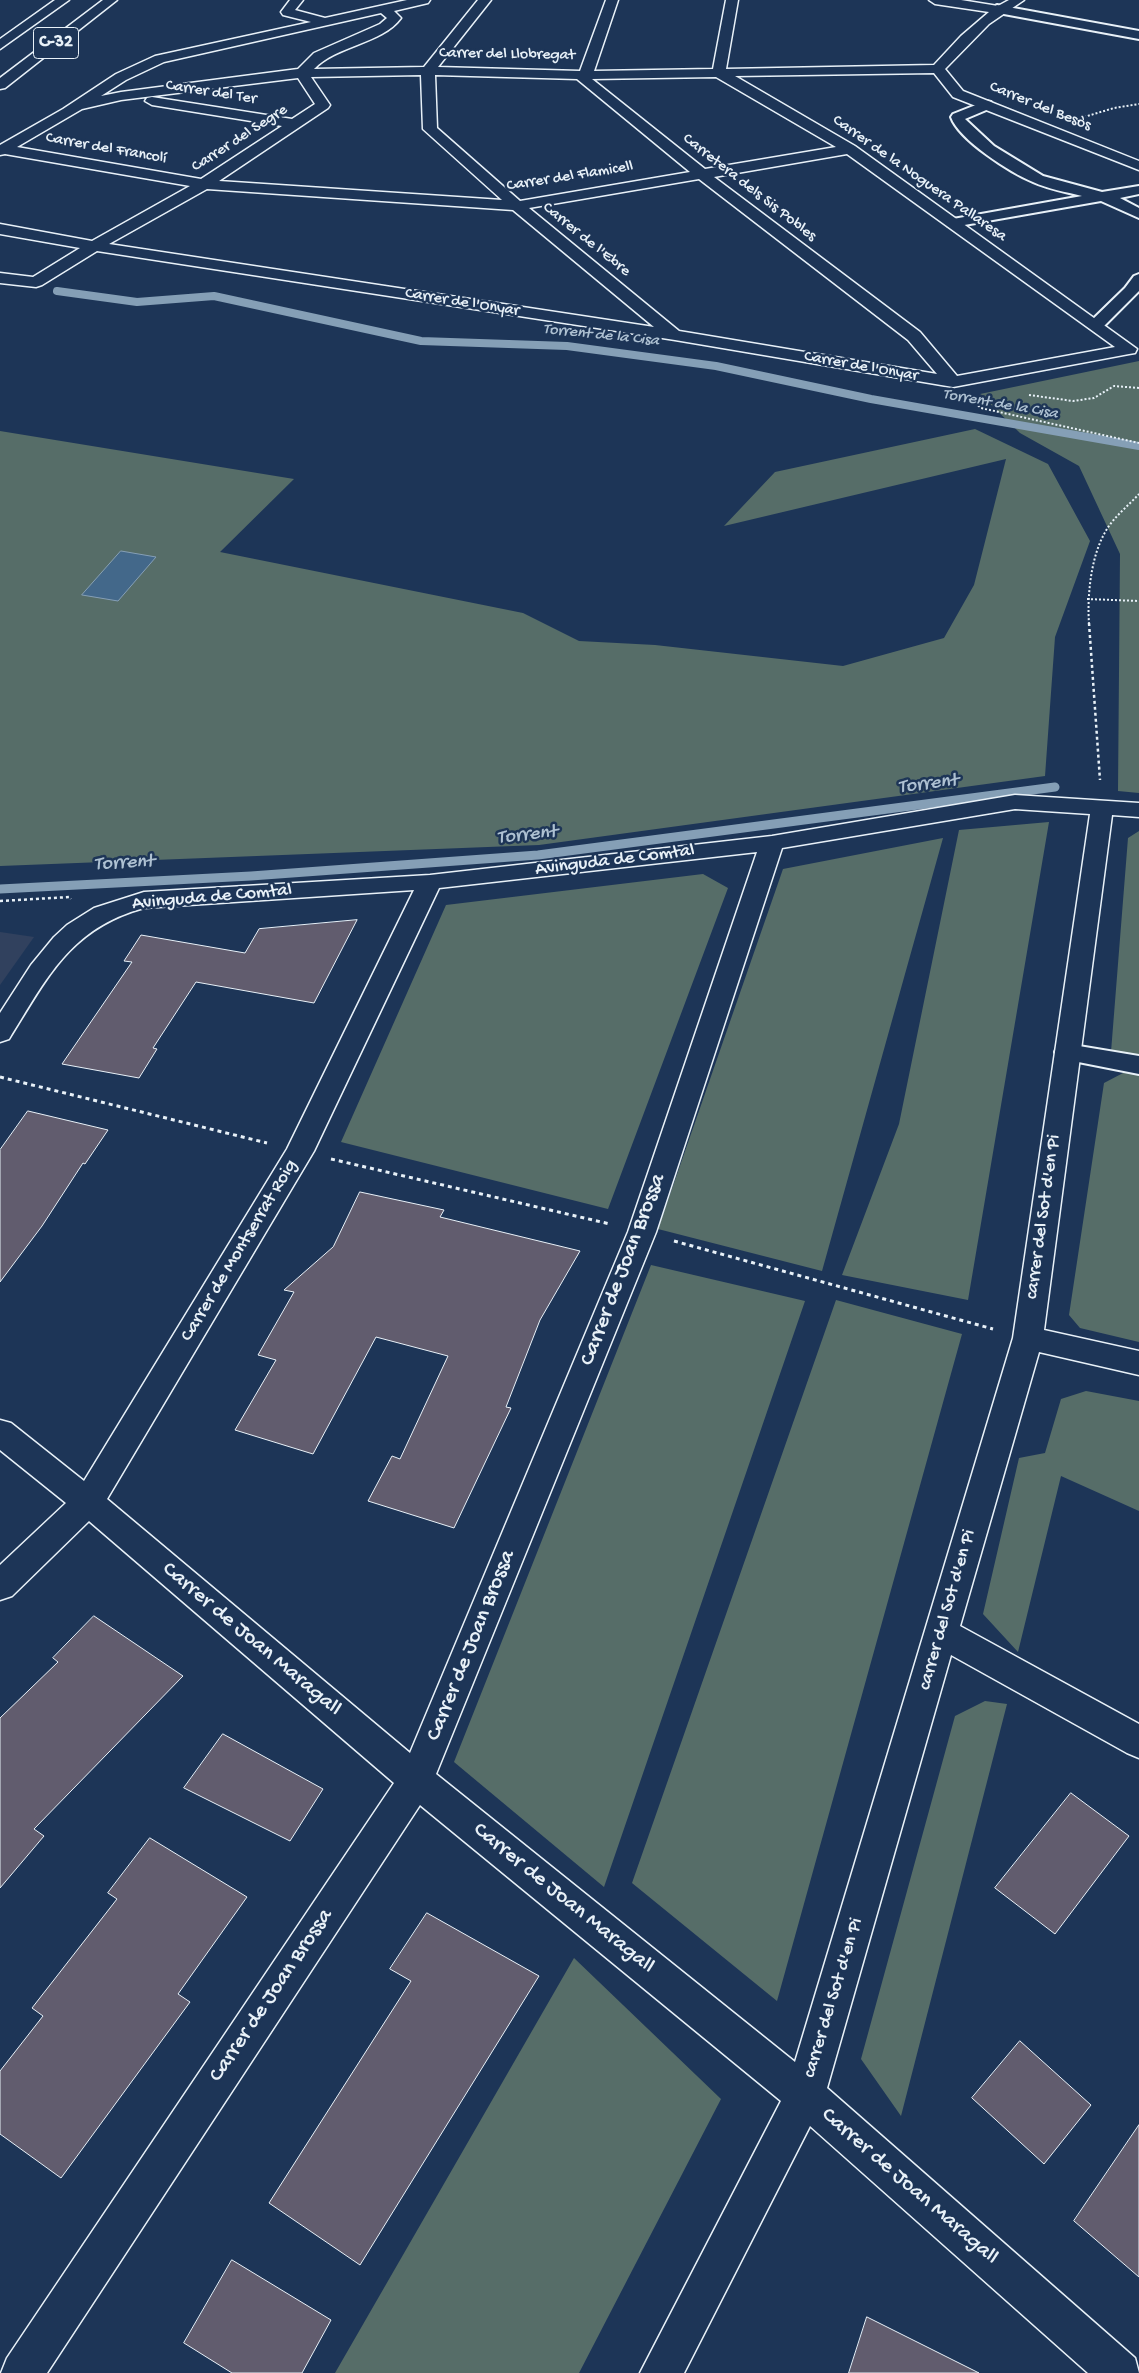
<!DOCTYPE html>
<meta charset="utf-8">
<style>
body{margin:0}
canvas{display:block;background:#1d3557}
</style>
<canvas width="1139" height="2373"></canvas>
<script>
const ctx = document.querySelector('canvas').getContext('2d');
ctx.lineJoin = 'round';
function fillPath(path, color) {
  ctx.fillStyle = color;
  ctx.fill(path, 'evenodd');
}
function strokePath(path, color, width, dash) {
  ctx.strokeStyle = color;
  ctx.lineWidth = width;
  ctx.lineCap = dash ? 'butt' : 'round';
  ctx.setLineDash(dash || []);
  ctx.stroke(path);
}
function drawText(font, color, halo, rows, align = 'center') {
  ctx.font = font + ' "Gochi Hand",sans-serif';
  ctx.lineWidth = 5;
  ctx.setLineDash([]);
  ctx.textBaseline = 'middle';
  ctx.strokeStyle = halo;
  ctx.fillStyle = color;
  for (const [text, x, y, turn = 0] of rows) {
    ctx.save();
    ctx.translate(x, y);
    ctx.rotate((+turn || 0) * Math.PI / 180);
    ctx.textAlign = isNaN(turn) ? turn : align;
    if (halo) ctx.strokeText(text, 0, 0);
    ctx.fillText(text, 0, 0);
    ctx.restore();
  }
}
fillPath(new Path2D(`
 M0,932L34,937L0,985Z`), '#31415e');
fillPath(new Path2D(`
 M1139,361V793L1118,791L1120,554L1079,466L1020,433L980,394Z
 M975,429L1048,464L1090,541L1055,637L1045,776L539,845L0,866V431L294,479L220,552L523,613L579,641L655,645L843,666L944,638L974,585L1006,459L724,526L775,472Z
 M1049,822L968,1300L842,1275L899,1124L959,830Z
 M1139,831V1057L1111,1052L1128,838Z
 M943,838L822,1271L658,1229L783,869Z
 M703,874L728,888L608,1209L341,1142L446,905Z
 M1125,1072L1139,1074V1342L1080,1328L1069,1315L1104,1083Z
 M651,1265L805,1301L604,1887L454,1762Z
 M836,1300L962,1334L777,2001L632,1883Z
 M1086,1391L1139,1401V1511L1061,1476L1018,1652L983,1614L1019,1458L1045,1453L1061,1399Z
 M985,1701L1007,1704L901,2116L861,2059L955,1716Z
 M574,1958L721,2099L579,2373H335Z`), '#566d68');
const water = new Path2D(`
 M121,551L156,557L118,601L82,595Z`);
fillPath(water, '#43688a');
strokePath(water, '#859fb6', 1);
strokePath(new Path2D(`
 M57,291L137,302L214,296L421,341L567,346L716,366L871,399L1139,446`), '#859fb6', 8);
strokePath(new Path2D(`
 M0,889L251,876L538,855L1055,787`), '#859fb6', 9);
const building = new Path2D(`
 M357,920L314,1003L196,982L153,1048L157,1049L139,1078L62,1064L132,962L124,961L141,935L245,953L259,929Z
 M28,1111L108,1130L85,1164L83,1163L42,1226L0,1282V1150Z
 M360,1192L444,1210L440,1217L580,1251L540,1320L506,1407L511,1408L454,1528L368,1501L392,1456L400,1459L448,1356L376,1337L313,1454L235,1430L276,1360L258,1355L294,1292L284,1290L333,1247Z
 M94,1616L183,1676L34,1829L44,1836L0,1888V1718L58,1662L53,1658Z
 M223,1734L323,1789L290,1841L184,1788Z
 M1071,1793L1129,1836L1055,1934L995,1888Z
 M150,1838L247,1897L178,1994L190,2002L61,2178L0,2134V2071L43,2016L32,2008L117,1899L108,1893Z
 M427,1913L539,1976L360,2265L269,2203L411,1981L390,1969Z
 M1020,2041L1091,2105L1044,2164L972,2098Z
 M1139,2125V2277L1074,2221Z
 M232,2260L331,2320L302,2373H232L184,2343Z
 M867,2317L979,2373H849Z`);
fillPath(building, '#615c6e');
strokePath(building, '#e8f1f8', 1);
const pedestrian = new Path2D(`
 M997,5L1139,31V39L993,12L991,9Z
 M986,101L991,102L993,105L991,108L965,119L994,146L1043,176L1102,192L1139,186V194L1120,198L1139,208V218L1101,201L953,227L948,226L946,223L953,219L1082,196C1066,192 1048,189 1033,182C1011,173 959,140 951,117L953,114Z
 M1139,274V291L1102,328H1090L1088,325L1090,322L1125,288L1134,276Z
 M1067,1044L1139,1056V1074L1058,1058L1055,1052L1058,1046Z`);
const minor = new Path2D(`
 M290,0H303L295,10L325,18L407,0H430L428,3L394,11L401,18C382,44 337,45 314,69L424,67L478,0H491L438,67L580,71L606,0H618L594,71L713,69L726,0H738L726,69L934,65L961,36L989,12L935,4L929,0H961L998,6L1009,0H1024L989,24L945,69L963,91L1139,161V170L953,97L934,73L735,76L855,146L1137,349L1135,353L1129,354L953,387L675,340L97,251L42,285L36,287L0,283V273L33,277L80,248L0,234V224L92,241L190,186L5,154L0,155V145L63,109L116,74L155,56L311,22L283,15L281,12ZM381,13L387,18L380,24L314,53L298,69L121,92L101,96L126,80L164,62ZM421,75L423,129L502,200L219,181L328,108L330,105L311,77ZM435,75L577,79L690,172L520,201L437,128ZM716,77L836,147L705,169L592,79ZM298,78L315,104L292,119L152,97L147,98L145,101L152,105L282,126L201,179L17,147L82,109L121,100ZM847,154L1115,347L957,376L920,332L714,177ZM699,179L908,340L937,374L679,331L529,208ZM207,189L513,210L654,327L109,244Z
 M1015,795L1139,803V817L1112,815L1044,1330L1139,1351V1375L1039,1352L960,1626L1139,1724V1758L1127,1753L951,1655L827,2088L1135,2358L1139,2373H1088L810,2126L684,2373H640L781,2101L420,1805L47,2373H1L7,2358L394,1783L89,1521L12,1596L0,1600V1565L66,1503L0,1450V1420L11,1423L84,1481L287,1149L414,890L144,908C70,928 47,978 9,1039L0,1042V1013L31,965L54,937L67,925L94,908L144,892L430,875L772,836ZM1015,809L1090,814L1013,1338L795,2062L436,1774L656,1232L782,848ZM757,852L628,1232L410,1753L107,1499L314,1151L439,888Z`);
const motorway = new Path2D(`
 M55,0H69L0,49V39Z
 M103,0H117L5,88L0,89V78Z`);
strokePath(pedestrian, '#e8f1f8', 4);
strokePath(minor, '#e8f1f8', 3);
strokePath(motorway, '#e8f1f8', 3);
strokePath(new Path2D(`
 M1084,117L1114,108L1139,104
 M1029,395L1073,401L1094,398L1114,386L1139,388
 M975,403L981,408L1139,443
 M1087,599L1139,601
 M1089,624C1087,595 1091,554 1107,529C1115,516 1129,505 1139,494`), '#e8f1f8', 2, [2, 2]);
strokePath(new Path2D(`
 M1089,623L1100,780
 M0,901L70,897L71,899`), '#e8f1f8', 2.5, [3, 3]);
strokePath(new Path2D(`
 M0,1077L267,1143
 M331,1159L610,1224
 M674,1241L993,1329`), '#e8f1f8', 3, [4, 4]);
fillPath(pedestrian, '#1d3557');
fillPath(minor, '#1d3557');
fillPath(motorway, '#1d3557');
drawText('16px', '#e8f1f8', '#1d3557', [
 ["Carrer del Llobregat",507,55,1],
 ["Carrer del Ter",211,93,9],
 ["Carrer del Besòs",1040,107,22],
 ["Carrer del Segre",240,139,-33],
 ["Carrer del Francolí",106,149,10],
 ["Carrer del Flamicell",570,177,-9],
 ["Carrer de la Noguera Pallaresa",919,179,35],
 ["Carretera dels Sis Pobles",749,188,38],
 ["Carrer de l'Ebre",586,240,39],
 ["Carrer de l'Onyar",462,303,9],
 ["Carrer de l'Onyar",861,367,10]
]);
drawText('italic 16px', '#aec1d2', '#1d3557', [
 ["Torrent de la Cisa",601,336,6],
 ["Torrent de la Cisa",1000,405,10]
]);
for (const [x, y, w] of [
 [56,43,45]
]) {
  const box = new Path2D();
  box.roundRect(x - w / 2, y - 15.5, w, 31, 4);
  ctx.fillStyle = '#1d3557';
  ctx.fill(box);
  strokePath(box, '#e8f1f8', 1);
}
drawText('bold 18px', '#e8f1f8', null, [
 ["C-32",56,43]
]);
drawText('19px', '#e8f1f8', '#1d3557', [
 ["Avinguda de Comtal",615,861,-7],
 ["Avinguda de Comtal",212,898,-5],
 ["carrer del Sot d'en Pi",1044,1217,-82],
 ["Carrer de Montserrat Roig",240,1251,-59],
 ["carrer del Sot d'en Pi",948,1610,-74],
 ["carrer del Sot d'en Pi",834,1998,-73]
]);
drawText('italic 20px', '#aec1d2', '#1d3557', [
 ["Torrent",928,785,-7],
 ["Torrent",527,836,-6],
 ["Torrent",124,864,-3]
]);
drawText('22px', '#e8f1f8', '#1d3557', [
 ["Carrer de Joan Brossa",624,1270,-69],
 ["Carrer de Joan Maragall",251,1640,40],
 ["Carrer de Joan Brossa",472,1646,-68],
 ["Carrer de Joan Maragall",563,1899,39],
 ["Carrer de Joan Brossa",272,1996,-56],
 ["Carrer de Joan Maragall",909,2187,41]
]);
</script>
